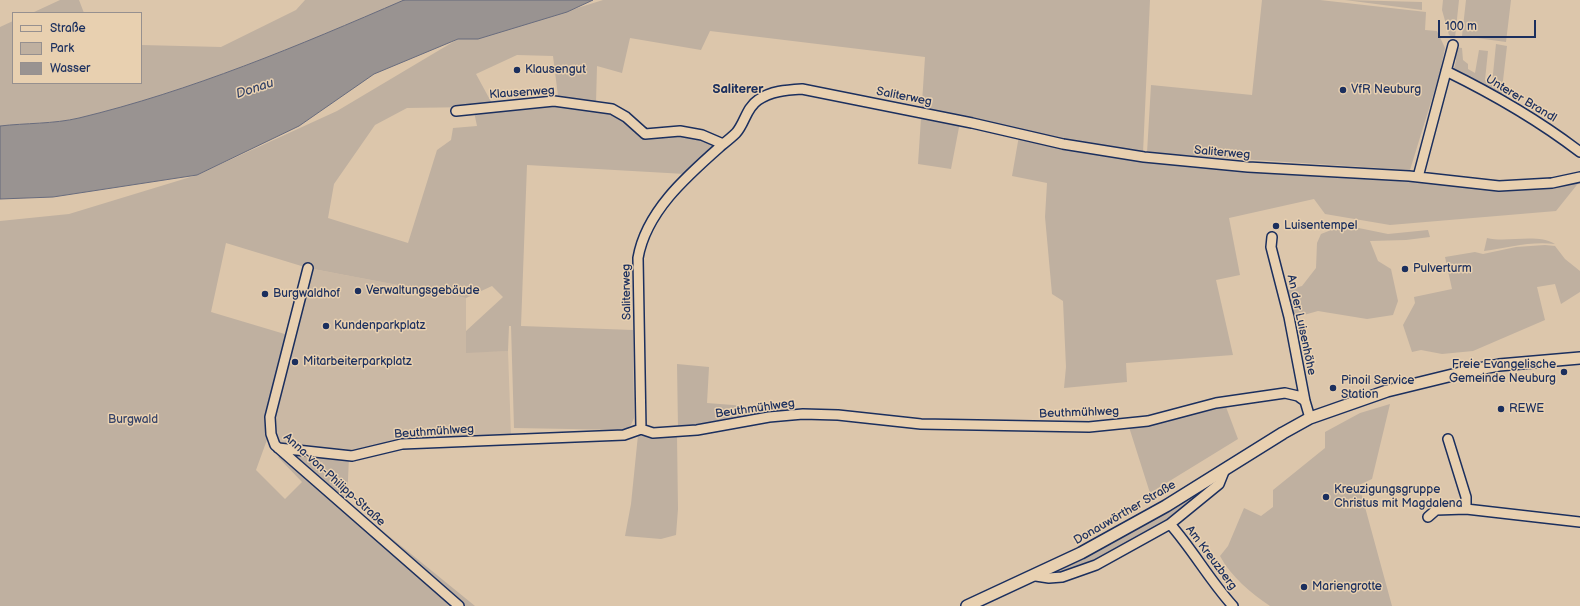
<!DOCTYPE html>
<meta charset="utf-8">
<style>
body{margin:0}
#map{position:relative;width:1580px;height:606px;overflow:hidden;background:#dcc6ab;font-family:"Balsamiq Sans",sans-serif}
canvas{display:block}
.legend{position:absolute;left:12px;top:12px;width:130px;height:72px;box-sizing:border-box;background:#e8d0b0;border:1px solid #96908f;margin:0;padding:5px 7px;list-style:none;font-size:12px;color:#1b2f5e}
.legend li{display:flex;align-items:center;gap:8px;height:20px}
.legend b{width:20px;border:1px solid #96908f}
.scale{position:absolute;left:1438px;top:20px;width:98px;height:18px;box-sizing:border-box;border:2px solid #1b2f5e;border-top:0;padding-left:5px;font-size:12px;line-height:14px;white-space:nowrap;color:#1b2f5e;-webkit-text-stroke:3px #e8d0b0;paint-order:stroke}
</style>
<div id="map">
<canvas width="1580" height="606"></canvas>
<ul class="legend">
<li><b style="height:5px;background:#e8d0b0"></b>Straße</li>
<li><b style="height:11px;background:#bfb0a0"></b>Park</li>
<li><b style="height:11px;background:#999391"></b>Wasser</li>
</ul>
<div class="scale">100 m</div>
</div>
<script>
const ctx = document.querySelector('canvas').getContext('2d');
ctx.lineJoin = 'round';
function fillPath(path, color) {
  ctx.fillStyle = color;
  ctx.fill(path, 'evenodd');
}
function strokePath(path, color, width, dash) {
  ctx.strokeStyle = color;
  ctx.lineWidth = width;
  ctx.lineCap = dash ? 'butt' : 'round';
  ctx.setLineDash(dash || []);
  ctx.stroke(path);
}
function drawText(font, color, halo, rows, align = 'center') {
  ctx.font = font + ' "Balsamiq Sans",sans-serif';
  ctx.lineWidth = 3;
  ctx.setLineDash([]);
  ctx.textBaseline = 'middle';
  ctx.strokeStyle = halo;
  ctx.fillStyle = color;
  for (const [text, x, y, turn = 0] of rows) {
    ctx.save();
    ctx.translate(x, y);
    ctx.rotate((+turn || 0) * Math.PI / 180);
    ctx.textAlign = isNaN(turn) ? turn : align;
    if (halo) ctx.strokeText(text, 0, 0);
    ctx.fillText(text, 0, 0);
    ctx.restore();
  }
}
fillPath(new Path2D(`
 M308,268L466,298V352L508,351L511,435L396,443L349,457L278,445L274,435V417Z`), '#cab8a4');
fillPath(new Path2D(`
 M60,0H79L84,13H32Z
 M305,0H404C298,46 191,91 79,118C54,124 25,123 0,126V27L13,21V83H141V45L221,47L296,10Z
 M603,0H1150L1143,153L1141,160L1499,189L1580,181L1556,211L1390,225L1325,214L1314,199L1229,218L1240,275L1216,280L1233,355L1126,363L1127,382L1064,388L1066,367L1063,301L1052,294L1045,217L1047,183L1012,176L1020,130L961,117L951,169L918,164L925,57L710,31L701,50L630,38L622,73L597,66L596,103L628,111L635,120L631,129L641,135L678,134L718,143L685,174L527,165L521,326L633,330L634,418L631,425L625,430L514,428L511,326H509L508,351L466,353V331L503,297L492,286L466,298L308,268L226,243L211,312L288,335L268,437L256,470L285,499L302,482L278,457L285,451L349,457L347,502L475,606H0V221L69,214L197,175L337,111L458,39H478ZM517,55L553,56L559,104L495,109L476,74ZM473,107L477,126L453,128L451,140L437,150L408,243L328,218L334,184L375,125L407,108Z
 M1262,0H1320L1426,12L1425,30L1437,31L1445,48L1439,76L1410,170L1147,153L1151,85L1252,95Z
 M1345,0L1422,2V10Z
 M1443,0H1459L1455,38L1449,35L1442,10Z
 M1466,0H1511L1506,42L1462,36Z
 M1496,44L1507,46L1501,98L1453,72L1456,61L1454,47L1462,48L1463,60L1468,64V69L1475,73L1479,50L1488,51L1485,80L1492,84Z
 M1344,225L1388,234L1428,230L1430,237L1406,240L1370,241L1378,261L1391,269L1398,301L1393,315L1367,319L1318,311L1293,318L1287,290L1302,286L1316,268L1317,243L1321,234Z
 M1487,238C1507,243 1537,233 1555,244C1530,241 1507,248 1484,251Z
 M1545,245L1555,246L1565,259L1580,271V292L1561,304L1555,284L1537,287L1545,320L1473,351L1442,354L1421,350L1412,352L1403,325L1415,303L1414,297L1452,289L1445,257L1475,252L1483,254L1516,247Z
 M677,364L709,367L707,403L797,410L737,417L678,428Z
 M1390,404L1372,479L1359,485L1392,606H1270C1251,593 1231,577 1220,556L1228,546L1244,508L1261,516L1273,507V490L1325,448V432L1360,413Z
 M1226,407L1238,439L1150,493L1129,427Z
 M638,435L677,436L678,509L676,535L661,539L625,536L631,504Z
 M1214,480L1215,482L1163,522L1104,556L1054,575L1052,571Z`), '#bfb0a0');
const water = new Path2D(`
 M404,0H593L567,12L478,39H458L374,74L299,126L197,175L53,197L0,199V126C25,123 54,124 79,118C191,91 298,46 404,0Z`);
fillPath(water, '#999391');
strokePath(water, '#676b7d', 1);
const minor = new Path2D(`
 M1446,71C1495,95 1537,119 1580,152
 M456,111L554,101L612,109L626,117L645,134L680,131L702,135L723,144
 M1418,177L1453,45
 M1272,237L1271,247L1289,317L1305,401L1310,418
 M308,268L270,417L271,434L275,445L459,606
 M641,429L638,258C646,211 688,175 722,145C727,141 732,137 736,133C745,123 746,108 758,100C771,91 786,90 802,89L972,123L1063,144L1144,157L1248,167L1409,176L1499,186L1552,183L1580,177
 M1448,439L1466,497V509
 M278,448L352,456L402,444L624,435L641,429L653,433L697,430L769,417L803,414L838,415L921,424L1089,427L1148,421L1216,403L1285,393L1298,396L1305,401
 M1428,517L1436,510L1466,509L1580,522
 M1170,524C1193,550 1210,581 1233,606
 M1036,576L1049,578L1062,577L1096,565L1170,524L1219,484L1225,469`);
const major = new Path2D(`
 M967,606L1081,553L1166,506L1283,433L1310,418L1387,391L1473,370L1499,365L1580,358`);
strokePath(minor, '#1b2f5e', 12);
strokePath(major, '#1b2f5e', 14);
strokePath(minor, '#e8d0b0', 9);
strokePath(major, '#e8d0b0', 11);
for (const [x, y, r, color] of [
 [517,70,4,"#1b2f5e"],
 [1343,90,4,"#1b2f5e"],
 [1276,226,4,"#1b2f5e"],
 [1405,269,4,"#1b2f5e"],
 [358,291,4,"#1b2f5e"],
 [265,294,4,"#1b2f5e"],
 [326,326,4,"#1b2f5e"],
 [295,362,4,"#1b2f5e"],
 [1564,372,4,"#1b2f5e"],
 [1333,388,4,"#1b2f5e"],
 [1501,409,4,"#1b2f5e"],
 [1326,497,4,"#1b2f5e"],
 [1304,587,4,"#1b2f5e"]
]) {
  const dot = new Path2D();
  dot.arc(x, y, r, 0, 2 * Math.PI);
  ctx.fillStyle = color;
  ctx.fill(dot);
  strokePath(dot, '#e8d0b0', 1.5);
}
drawText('12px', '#1b2f5e', '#e8d0b0', [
 ["Klausengut",525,70],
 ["VfR Neuburg",1351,90],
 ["Luisentempel",1284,226],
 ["Pulverturm",1413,269],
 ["Verwaltungsgebäude",366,291],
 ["Burgwaldhof",273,294],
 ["Kundenparkplatz",334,326],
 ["Mitarbeiterparkplatz",303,362],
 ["Freie Evangelische",1556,365,"right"],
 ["Gemeinde Neuburg",1556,379,"right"],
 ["Pinoil Service",1341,381],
 ["Station",1341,395],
 ["REWE",1509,409],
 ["Kreuzigungsgruppe",1334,490],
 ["Christus mit Magdalena",1334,504],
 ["Mariengrotte",1312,587]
], 'left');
drawText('12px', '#1b2f5e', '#e8d0b0', [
 ["Klausenweg",522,93,-4],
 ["Saliterweg",904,97,11],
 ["Unterer Brandl",1521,99,31],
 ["Saliterweg",1222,153,5],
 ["Saliterweg",627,292,-91],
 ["An der Luisenhöhe",1301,325,78],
 ["Beuthmühlweg",755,409,-8],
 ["Beuthmühlweg",1079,413,-2],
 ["Beuthmühlweg",434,432,-4],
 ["Anna-von-Philipp-Straße",334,480,42],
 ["Donauwörther Straße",1125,513,-30],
 ["Am Kreuzberg",1211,558,53]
]);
drawText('12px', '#344268', '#e8d0b0', [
 ["Burgwald",133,420]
]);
drawText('italic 13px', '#344368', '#e8d0b0', [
 ["Donau",255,89,-18]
]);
drawText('bold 13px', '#1b2f5e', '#e8d0b0', [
 ["Saliterer",738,90]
]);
</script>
